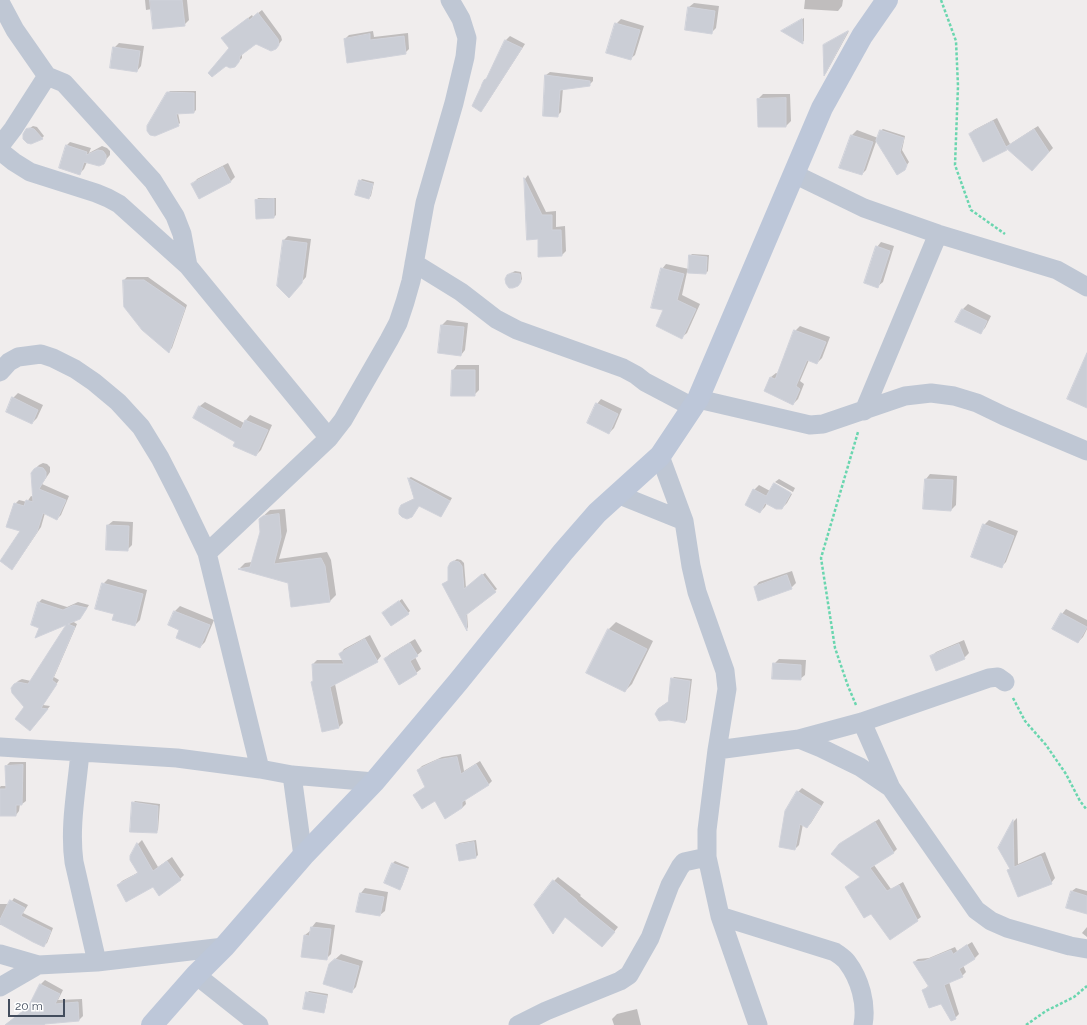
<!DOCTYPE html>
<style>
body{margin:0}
#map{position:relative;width:1087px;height:1025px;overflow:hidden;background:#f0eded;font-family:Raleway,sans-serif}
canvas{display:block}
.scale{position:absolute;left:8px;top:999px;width:57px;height:18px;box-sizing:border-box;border:2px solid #434d5d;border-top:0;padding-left:5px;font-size:12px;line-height:14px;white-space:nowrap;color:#434d5d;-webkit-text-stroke:3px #fff;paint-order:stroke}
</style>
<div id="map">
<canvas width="1087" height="1025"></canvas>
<div class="scale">20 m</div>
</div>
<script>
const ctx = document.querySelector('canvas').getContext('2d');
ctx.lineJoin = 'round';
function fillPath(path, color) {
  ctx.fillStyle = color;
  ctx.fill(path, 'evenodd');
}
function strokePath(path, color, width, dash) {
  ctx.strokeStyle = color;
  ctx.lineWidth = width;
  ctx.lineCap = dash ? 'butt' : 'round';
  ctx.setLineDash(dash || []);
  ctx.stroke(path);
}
fillPath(new Path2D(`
 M145,0H187L189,20L184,25L152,9L146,10Z
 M805,0H843L842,6L838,11L804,9Z
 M694,3L719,6L716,28L711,33L689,7Z
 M262,10L281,36L282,40L276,48L255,43L242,53V58L234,66L226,35L252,15L253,17Z
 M804,18V41L802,42L783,31Z
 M621,19L644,26L635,55L630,59L616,24Z
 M373,31L374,37L408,33L409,49L405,53L345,39L349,35Z
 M849,31L826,73L825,74L827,43Z
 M510,36L525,44L485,106L481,110L484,80L488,77L506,40Z
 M119,43L144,46L141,66L137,71L114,48Z
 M550,72L593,77V81L589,85L563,88L561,112L557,116L546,75Z
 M170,91H196V110L194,112L178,113L180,123L178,125L168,93Z
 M763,94H790L791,121L786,126L758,99Z
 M997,118L1010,144L1038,126L1053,148L1036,166L1007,148L983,160L970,134L974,130Z
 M33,126L37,127L44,136L42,138L31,143L27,130Z
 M883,129L905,136L902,150L909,162L904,169L877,139L866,170L862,174L841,167L852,135L857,130L878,138L880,131Z
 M70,142L91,148L89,153L102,146L107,148L110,151V155L103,163L87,162L84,169L80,173L66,146Z
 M228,163L235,177L231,181L193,184L197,179Z
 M528,175L546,212L556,211V227L565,226L566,251L562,255L539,256V238L528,239L525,179Z
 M362,179L374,182L371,196L369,198L360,181Z
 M258,198H276V215L274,217L256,201Z
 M288,236L311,239L306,277L293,292L284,240Z
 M881,242L894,246L883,282L878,286L877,247Z
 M692,254L709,255L708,271L706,273L687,272L682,295L700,304L687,333L682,337L664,309L662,269L666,264L689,269L690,256Z
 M515,271L521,272L522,279L520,283L508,275Z
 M127,277H148L187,305L172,348L169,351L124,280Z
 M968,304L991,316L985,328L980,333L957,321L963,309Z
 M447,320L468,323L465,350L461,355L442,325Z
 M800,326L830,337L822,358L817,363L809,360L800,381L804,384L798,399L793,404L771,377L776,373L778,374L795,331Z
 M457,365H479V390L474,395L453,370Z
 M18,393L43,405L37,418L32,423L13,398Z
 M601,399L622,409L614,428L609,433L597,404Z
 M205,402L244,423L246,420L250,415L272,425L261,450L256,455L236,441L194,417L200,406Z
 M43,463L47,464L50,467V472L42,484L69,496L61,515L57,519L45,513L41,527L16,564L21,531L15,504L19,500L27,502L31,496L34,497L35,469L39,465Z
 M930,474L957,476L956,505L951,510L926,479Z
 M411,477L452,498L441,516L419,505H402L405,503L415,498L409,478Z
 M779,479L795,488L793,492L775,482Z
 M775,483V484L792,494L787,503L782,508L767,503L765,507L760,512L754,490L759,485L770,491Z
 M285,509L287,531L279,559L327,552L331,560L336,595L330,601L289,583L240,568L245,563L252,562L261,532L260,519L270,510Z
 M989,520L1018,531L1006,562L1001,567L984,525Z
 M113,521L133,522L132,545L127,550L108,525Z
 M457,559L461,560L464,563L466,588L485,573L497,589L467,613L468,627L467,629L443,584L449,580L451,563Z
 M792,571L796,583L791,588L755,587L759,582Z
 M108,579L147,590L140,620L135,625L103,584Z
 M42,599L67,607L78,602L89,605L83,614L80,618L72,621L77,624L54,677L59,680L43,705L50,706L33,727L25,707L15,685L18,681L22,679L31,681L69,622L40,627L32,625L39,602Z
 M402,599L410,611L408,613L385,611Z
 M180,606L214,620L205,642L200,647L180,629L170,625L175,611Z
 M1066,609L1087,620V629L1083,637L1078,642L1062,614Z
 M616,622L653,641L632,684L625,691L608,630Z
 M370,635L381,656L377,661L335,684L343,723L339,727L314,680L313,664L317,660H343L340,654L344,649Z
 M415,639L422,651L415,657L421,669L416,673L385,659L390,654Z
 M964,640L969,653L964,658L931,657L936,652Z
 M779,659L806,660L805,675L800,679L774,664Z
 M674,677L692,679L687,720L685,722L658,709L669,701L672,679Z
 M461,754L464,771L480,761L492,781L489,784L465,799L466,804L462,808L435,800L415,795L426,787L418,770L422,766L442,757Z
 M10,762H26V801L22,804H20L19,811L16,815H0V787L1,786H7L6,766Z
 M802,788L824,802L811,823L807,827L803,824L799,845L795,849L798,792Z
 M135,801L160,804L158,830L156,832L133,803Z
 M1017,818L1018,864L1045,852L1055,878L1051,883L1009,870L1011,868L1000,846L1014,821Z
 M879,819L897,849L893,853L874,865L891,889L903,882L921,917L917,920L850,884L861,877L840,845L844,841Z
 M142,840L158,867L172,857L184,875L180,879L153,886L118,885L122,881L139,872L131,856L138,844Z
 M476,840L478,855L476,857L459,859L457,845L459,843Z
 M395,861L409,867L402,886L400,889L393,863Z
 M558,877L581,895L580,896L618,927L606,942L565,916L557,928L554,881Z
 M365,888L388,892L385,911L380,915L361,893Z
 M1076,888L1087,891V913L1072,891Z
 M14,898L28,905L23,913L53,928L47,943L44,945L3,925H0V904H10Z
 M316,922L335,925L331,954L326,959L305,935L310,931H311L312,927Z
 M1087,927V937L1082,933Z
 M972,942L979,954L975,958L963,965L966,972L962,976L949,982L959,1014L955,1018L941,1003L924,990L929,985L914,962L918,959L929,958L955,947L957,951Z
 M341,954L363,961L356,987L351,992L330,964Z
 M45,980L63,990L58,1000L82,999L83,1016L79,1020L29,1025H5L30,1006L41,984Z
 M309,991L328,994L325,1010L323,1012L307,993Z
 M637,1009L641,1025H614L612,1019L617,1014Z`), '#0003');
const building = new Path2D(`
 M150,0H182L185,26L153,29Z
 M688,7L715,11L712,34L685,30Z
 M258,13L278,39L279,45L276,49L271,51L256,44L240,56L239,62L235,67L230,68L226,66L212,77L208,73L229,48L221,38L248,18L249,20Z
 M802,19L803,44L781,31Z
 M615,23L640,30L631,60L606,53Z
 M848,31L824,76L823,45Z
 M370,34V40L404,36L406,54L347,63L344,39Z
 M505,40L522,48L481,112L472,106L481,87L482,84L484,80L486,79Z
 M113,47L140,51L137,72L110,68Z
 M545,75L590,81V86L560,90L558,117L543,116Z
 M167,92L194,93V113L176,114L179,126L155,136L150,135L147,131V126Z
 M786,98V127H758L757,99Z
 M993,121L1006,147L1034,129L1049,152L1032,171L1006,148L1007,150L983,162L969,134Z
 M30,128L34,129L43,139L31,144L27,143L23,139V134L26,129Z
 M880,130L904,138L900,152L907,165L905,170L897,175L876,141Z
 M851,135L873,142L862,175L839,168Z
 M66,145L87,152L86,155L98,150L103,151L106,155V160L104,164L99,166L84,162L80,175L59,168Z
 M223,167L231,182L199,199L191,184Z
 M524,178L542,215H552V230H561L562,256L538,257V239L527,240Z
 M359,180L373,184L369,199L355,195Z
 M274,199V218L256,219L255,200Z
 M283,240L307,243L302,283L289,298L277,286Z
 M876,246L890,251L878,288L864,283Z
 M689,255L707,257L706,274L688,273Z
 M661,268L684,274L677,300L696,309L682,339L656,326L663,310L651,308Z
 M512,273L520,274L521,282L518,286L513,288H509L506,284L505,279L507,275Z
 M123,280H144L185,308L169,353L142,330L124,307Z
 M962,309L987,321L981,334L955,322Z
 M441,325L464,327L461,356L438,353Z
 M794,330L826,342L817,364L807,360L796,386L800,389L793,405L764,391L770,377L775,379Z
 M1087,353V408L1067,399Z
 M452,370H475V396H451Z
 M12,397L38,410L32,424L6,412Z
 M596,403L618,414L609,434L587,423Z
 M199,406L241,429L245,420L268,430L256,456L233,446L235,442L193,418Z
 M38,467L43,468L46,472V477L39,489L66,500L57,520L43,513L37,532L12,570L0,561L20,531L6,527L14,503L24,506L26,500L33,502L31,473L34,469Z
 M408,478L450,501L441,517L419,506L412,517L407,519L402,517L399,514V509L401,505L414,499Z
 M925,479L953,480L951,511L923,509Z
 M774,483L791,493L782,509H776L765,503L760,513L745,505L753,489L766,496Z
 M279,514L281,537L274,564L321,558L325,566L330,602L291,607L288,583L238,569L250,567L260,532L259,519L263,516Z
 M983,524L1014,536L1002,568L971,557Z
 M107,525L129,526L128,551L106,550Z
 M454,561L459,562L462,566L464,589L482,574L496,592L466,615L467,631L442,584L448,581V567L450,563Z
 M787,575L792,589L758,601L754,587Z
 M102,583L143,594L135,626L112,620L114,614L95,609Z
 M399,601L409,614L391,626L382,613Z
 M38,602L63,610L74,605L87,608L80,619L68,624L75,627L52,680L57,684L41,708L48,709L30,731L15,719L24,707L12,693L11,688L14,684L18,682L28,684L66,625L35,638L39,628L31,625Z
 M174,611L210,625L200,648L176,638L179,630L168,625Z
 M1061,613L1087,627L1078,643L1052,629Z
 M608,629L647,649L625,692L586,673Z
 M365,639L378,662L330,687L339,728L322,732L311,682L313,681L312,664H344L339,654Z
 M410,643L418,656L410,661L417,674L399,685L384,659Z
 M959,644L965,659L936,671L930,656Z
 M773,663L801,665V680L772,679Z
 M671,678L690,681L685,723L669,720L659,721L655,714L658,709L668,702Z
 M457,757L461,774L476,764L489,785L462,802V808L445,819L435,801L422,809L413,795L425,787L417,770L437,760Z
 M23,765L22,805H16V816H0V789H6L5,766Z
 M797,791L821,806L807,828L800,824L795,850L779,847L785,811Z
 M132,802L158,806L157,833L130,832Z
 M1013,820L1014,867L1041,856L1052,884L1018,897L1007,870L1010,869L998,848Z
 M875,822L894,853L870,868L887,891L899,885L918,921L890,940L871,914L864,918L845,887L860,877L831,854L839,844Z
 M474,842L476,858L459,861L456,845Z
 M137,843L153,871L167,861L181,880L159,896L153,887L126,902L117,885L138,873L130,860V856Z
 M392,863L408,869L400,890L384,883Z
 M553,880L577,900V901L615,932L602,947L565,917L553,934L534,905Z
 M1071,891L1087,896V914L1066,908Z
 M360,893L384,897L380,916L356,912Z
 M10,900L25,908L21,916L51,931L44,947L33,942L0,924V920Z
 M311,927L331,929L327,960L301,957L304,935L309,936Z
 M967,945L975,959L959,969L963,977L944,985L956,1019L951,1021L941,1004L929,1008L922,990L929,987L913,962L924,961L951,950L953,954Z
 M335,959L359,966L352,993L323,984L329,964Z
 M40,984L60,994L55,1004L78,1002L79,1021L45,1024L44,1025H5L28,1007Z
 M306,992L327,996L324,1013L303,1009Z`);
fillPath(building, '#cbced6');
strokePath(building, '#d0d2da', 1);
strokePath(new Path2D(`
 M941,0L956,41L958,86L955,165L971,210L1005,234
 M1013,698L1025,721L1046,745L1066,774L1080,801L1087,810
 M856,705L848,686L835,648L821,558L858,432
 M1026,1025L1046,1011L1074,997L1087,986`), '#6ad6af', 2.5, [3, 2]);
strokePath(new Path2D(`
 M0,2L15,30L47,76L64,83L153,181L175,216L182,234L188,266L329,438
 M0,146L13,129L47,76
 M0,151L14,162L30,172L96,193L108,198L119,204L188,266
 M794,174L864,208L938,234L1057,270L1087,287
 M414,263L461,292L496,319L517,330L623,368L636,375L645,382L683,402L691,406L698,399L810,425L823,424L905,396L931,393L954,396L977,403L1004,416L1087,451
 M0,372L9,362L18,357L41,354L53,358L75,369L94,382L118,402L141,427L160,458L181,499L207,553L260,769
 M864,411L938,234
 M660,456L684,521L691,566L697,592L725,671L727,689L717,750L707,830V857L720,916L758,1025
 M617,494L684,521
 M207,553L329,438L343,420L389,340L398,323L405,302L411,281L425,203L454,103L465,57L467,38L461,19L450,0
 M862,722L891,788L976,910L991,921L1007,928L1070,946L1087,949
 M799,739L821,748L860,767L891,788
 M0,747L177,758L260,769L292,775L374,782
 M717,750L799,739L862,722L989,678L998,677L1005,682
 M80,752C77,788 69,826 74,862L97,962
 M292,775L303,856
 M720,916L835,952C839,955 844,958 847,962C860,979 867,1004 863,1025
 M0,954L38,965L97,962L224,947
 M196,975L259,1025
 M0,987L38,965
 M518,1025L546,1011L620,981L629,975L650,938L670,885L680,867L684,862L707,857`), '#bfc7d4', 19);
strokePath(new Path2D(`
 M152,1025L196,975L224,947L303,856L374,782L458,682L563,552L597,513L660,456L698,399L822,108L862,36L887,0`), '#bdc7d9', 22);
</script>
